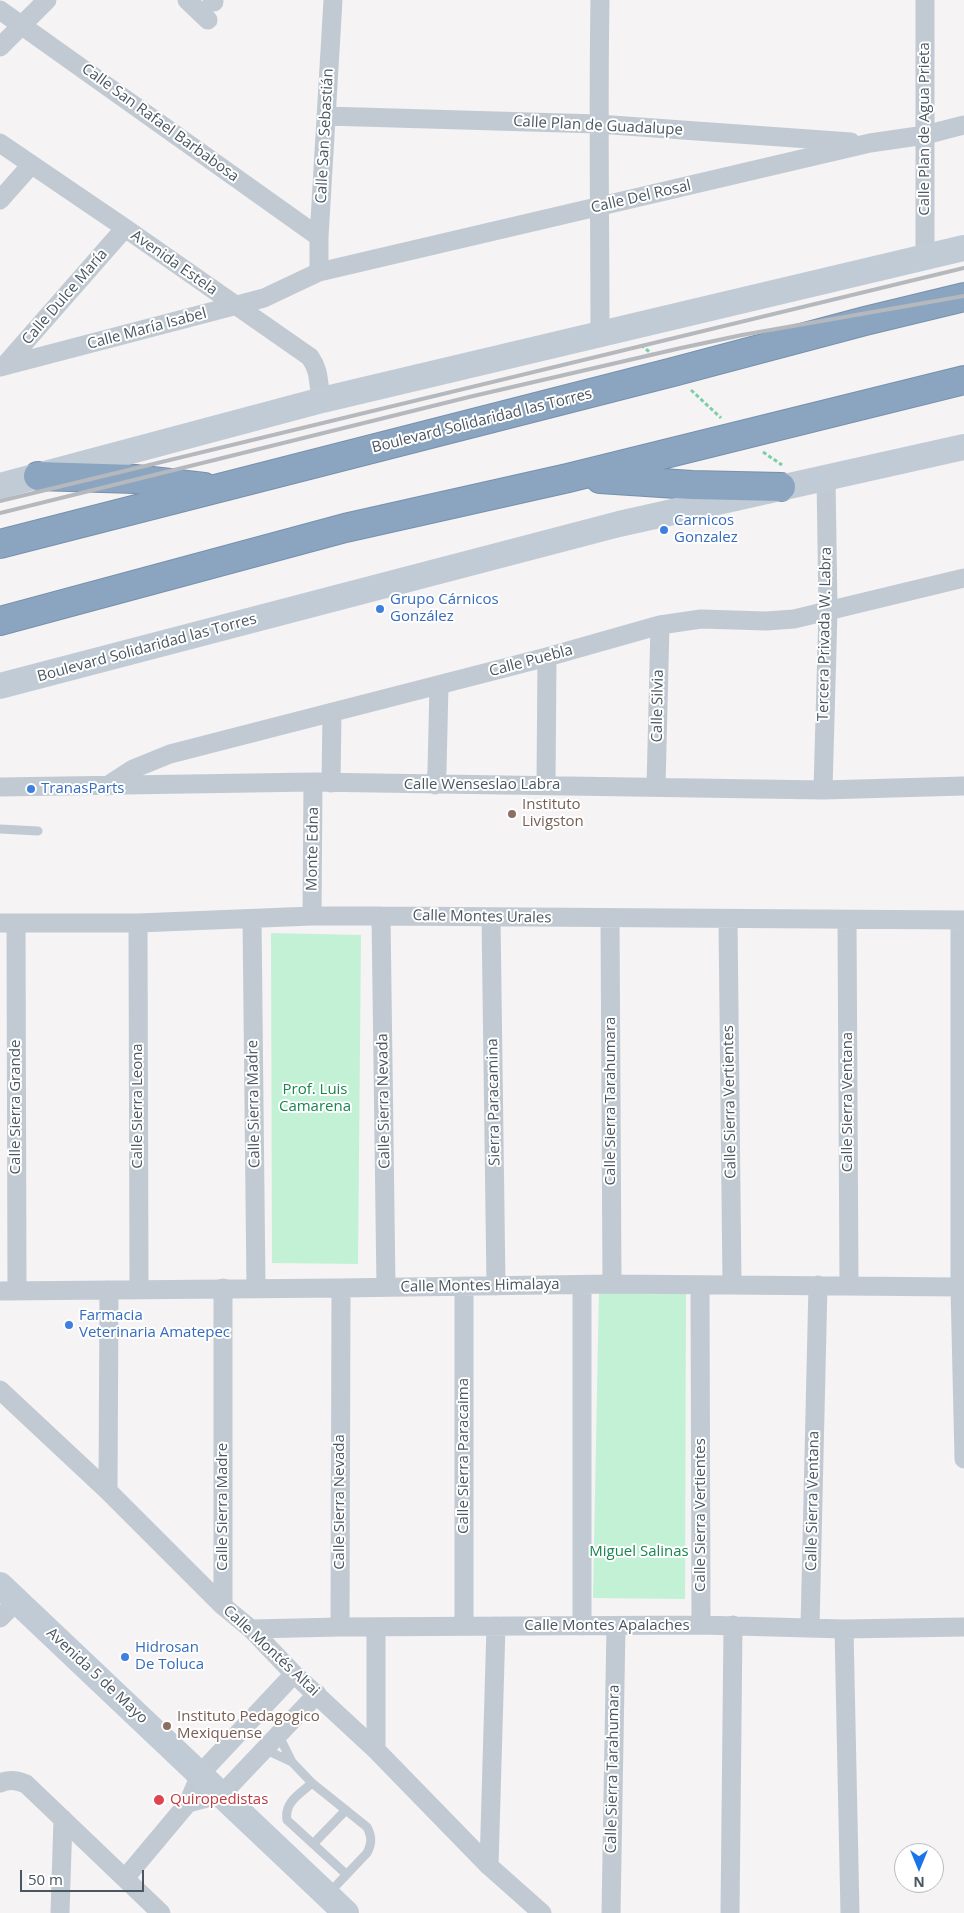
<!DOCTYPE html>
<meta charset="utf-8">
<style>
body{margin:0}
#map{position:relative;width:964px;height:1913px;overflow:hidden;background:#f5f3f3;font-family:"Open Sans",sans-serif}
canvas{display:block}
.north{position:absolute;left:894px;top:1843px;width:50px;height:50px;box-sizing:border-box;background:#fff;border:1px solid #b7bbc0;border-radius:50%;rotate:180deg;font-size:14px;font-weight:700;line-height:20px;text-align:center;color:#4a5661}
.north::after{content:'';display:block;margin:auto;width:18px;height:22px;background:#1a73e8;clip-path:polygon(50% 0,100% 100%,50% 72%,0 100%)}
.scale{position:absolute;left:20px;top:1870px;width:124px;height:22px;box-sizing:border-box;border:2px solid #4a5661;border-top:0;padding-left:6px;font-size:15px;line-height:18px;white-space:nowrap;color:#4a5661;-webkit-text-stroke:4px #fff;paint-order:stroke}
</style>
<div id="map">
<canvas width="964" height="1913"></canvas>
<div class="north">N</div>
<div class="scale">50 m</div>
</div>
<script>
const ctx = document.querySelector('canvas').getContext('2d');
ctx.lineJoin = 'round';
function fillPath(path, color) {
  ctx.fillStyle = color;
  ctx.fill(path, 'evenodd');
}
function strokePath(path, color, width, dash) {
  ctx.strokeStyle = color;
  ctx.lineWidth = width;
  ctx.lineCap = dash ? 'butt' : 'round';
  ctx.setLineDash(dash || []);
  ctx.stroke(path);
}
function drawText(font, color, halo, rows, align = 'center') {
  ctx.font = font + ' "Open Sans",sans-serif';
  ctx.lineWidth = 4;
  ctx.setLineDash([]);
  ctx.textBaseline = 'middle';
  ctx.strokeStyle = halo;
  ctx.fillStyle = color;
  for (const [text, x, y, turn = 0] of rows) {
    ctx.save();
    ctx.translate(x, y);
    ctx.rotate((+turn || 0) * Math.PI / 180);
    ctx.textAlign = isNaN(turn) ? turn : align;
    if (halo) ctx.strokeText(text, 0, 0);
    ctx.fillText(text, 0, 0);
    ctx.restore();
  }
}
fillPath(new Path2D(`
 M271,933L361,935L358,1264L272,1263Z
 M599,1288H686L685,1599L593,1598Z`), '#c3f1d5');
const highway = new Path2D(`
 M38,476L135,479L204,487
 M600,479L692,485L781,487
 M0,544L673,372L865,321L964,297
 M0,621L345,528L568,478L964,380`);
strokePath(highway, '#7690ad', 30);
strokePath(new Path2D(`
 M641,345L653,355
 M691,390L721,418
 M763,452L782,465`), '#7ad0a6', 3, [4, 2.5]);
strokePath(new Path2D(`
 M0,829L38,831
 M278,1734L292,1762L312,1783L367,1827C372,1837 372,1843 367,1853L329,1893
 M264,1749L292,1762
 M312,1783C300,1794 284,1802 287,1820L346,1874
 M313,1844L346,1810`), '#c1cad2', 9);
strokePath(new Path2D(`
 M187,0L208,20
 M212,0L214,2
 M0,10L319,237
 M0,47L47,0
 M326,116L598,124L851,142
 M0,143L125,228L310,357C321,373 317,383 322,400
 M0,200L31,165
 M925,258V0
 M319,272V237L333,0
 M600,335C600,223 598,112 600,0
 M4,366L125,228
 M0,367L264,298L319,272L870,143L925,135L964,125
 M331,783L332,712
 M435,785L437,771L439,685
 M546,785L547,657
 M107,786L133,769L170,754L547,657L660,625L701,619L766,621L794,619L964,578
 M0,787L313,782L823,790L964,786
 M656,787L660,625
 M823,790L828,611L826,477
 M312,916L313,782
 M381,916L386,1287
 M491,917L496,1286
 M610,918L612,1284
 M252,919L256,1288
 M728,920L732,1285
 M847,920L849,1285
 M960,920V1287L964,1459
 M0,923H138L312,916H381L964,920
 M16,923L17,1291
 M138,923L139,1289
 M700,1285L701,1625
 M223,1288V1606
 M0,1291L341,1288L612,1284L960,1287
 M0,1390L108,1491L223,1606L251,1629L294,1674L376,1750L489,1866L542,1913
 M108,1491L109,1290
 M0,1618L17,1601
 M464,1626V1286
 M582,1626V1285
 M340,1627L341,1288
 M810,1627L818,1285
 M251,1629L340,1627L701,1625L844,1629L964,1627
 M844,1629L850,1913
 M376,1750V1627
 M0,1783C9,1779 17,1780 26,1784L161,1913
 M188,1803L222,1794L317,1694
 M489,1866L496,1626
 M126,1877L188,1803L201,1773L294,1674
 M60,1913L63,1819
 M611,1913L616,1626
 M730,1913L733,1625`), '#c1cad2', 19);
strokePath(new Path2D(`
 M0,486L322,400L964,248
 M0,686L619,524L964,447
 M0,1585L346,1913`), '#c1cbd6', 26);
strokePath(highway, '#8ba5c1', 28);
strokePath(new Path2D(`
 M0,501L964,268
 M0,513L469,397L681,348L742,335L964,296`), '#b5b8bd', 4);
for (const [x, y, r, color] of [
 [664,530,5,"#3f7fe0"],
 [380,609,5,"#3f7fe0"],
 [31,789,5,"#3f7fe0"],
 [512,814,5,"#8d6e63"],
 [69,1325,5,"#3f7fe0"],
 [125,1657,5,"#3f7fe0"],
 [167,1726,5,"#8d6e63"],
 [159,1800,6,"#e0444e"]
]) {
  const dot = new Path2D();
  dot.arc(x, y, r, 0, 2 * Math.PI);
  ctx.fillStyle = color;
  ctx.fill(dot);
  strokePath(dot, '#fff', 2);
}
drawText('15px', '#4a5661', '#fff', [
 ["Calle San Rafael Barbabosa",160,123,36],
 ["Calle Plan de Guadalupe",598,126,3],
 ["Calle Plan de Agua Prieta",925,129,-90],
 ["Calle San Sebastián",325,136,-87],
 ["Calle Del Rosal",641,197,-13],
 ["Avenida Estela",174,263,35],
 ["Calle Dulce María",65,297,-49],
 ["Calle María Isabel",147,329,-15],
 ["Boulevard Solidaridad las Torres",482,421,-14],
 ["Tercera Privada W. Labra",825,634,-89],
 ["Boulevard Solidaridad las Torres",147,648,-15],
 ["Calle Puebla",531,661,-15],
 ["Calle Silvia",658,706,-89],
 ["Calle Wenseslao Labra",482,785],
 ["Monte Edna",313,849,-89],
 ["Calle Montes Urales",482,917,1],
 ["Calle Sierra Nevada",384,1101,-91],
 ["Calle Sierra Tarahumara",611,1101,-90],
 ["Sierra Paracamina",494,1102,-91],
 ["Calle Sierra Vertientes",730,1102,-91],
 ["Calle Sierra Ventana",848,1102,-90],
 ["Calle Sierra Madre",254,1104,-91],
 ["Calle Sierra Leona",138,1106,-90],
 ["Calle Sierra Grande",16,1107,-90],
 ["Calle Montes Himalaya",480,1286,-1],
 ["Calle Sierra Paracaima",464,1456,-90],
 ["Calle Sierra Ventana",813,1501,-89],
 ["Calle Sierra Nevada",340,1502,-90],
 ["Calle Sierra Madre",223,1507,-90],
 ["Calle Sierra Vertientes",701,1515,-90],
 ["Calle Montes Apalaches",607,1626],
 ["Calle Montés Altai",271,1651,43],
 ["Avenida 5 de Mayo",97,1676,43],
 ["Calle Sierra Tarahumara",613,1769,-89]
]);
drawText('15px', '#366cbe', '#fff', [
 ["Carnicos",674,521],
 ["Gonzalez",674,538],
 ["Grupo Cárnicos",390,600],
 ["González",390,617],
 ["TranasParts",41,789],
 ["Farmacia",79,1316],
 ["Veterinaria Amatepec",79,1333],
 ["Hidrosan",135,1648],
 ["De Toluca",135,1665]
], 'left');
drawText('15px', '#785e54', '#fff', [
 ["Instituto",522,805],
 ["Livigston",522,822],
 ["Instituto Pedagogico",177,1717],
 ["Mexiquense",177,1734]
], 'left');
drawText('15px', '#17864f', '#fff', [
 ["Prof. Luis",315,1090],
 ["Camarena",315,1107],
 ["Miguel Salinas",639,1552]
]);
drawText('15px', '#be3a42', '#fff', [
 ["Quiropedistas",170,1800]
], 'left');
</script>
